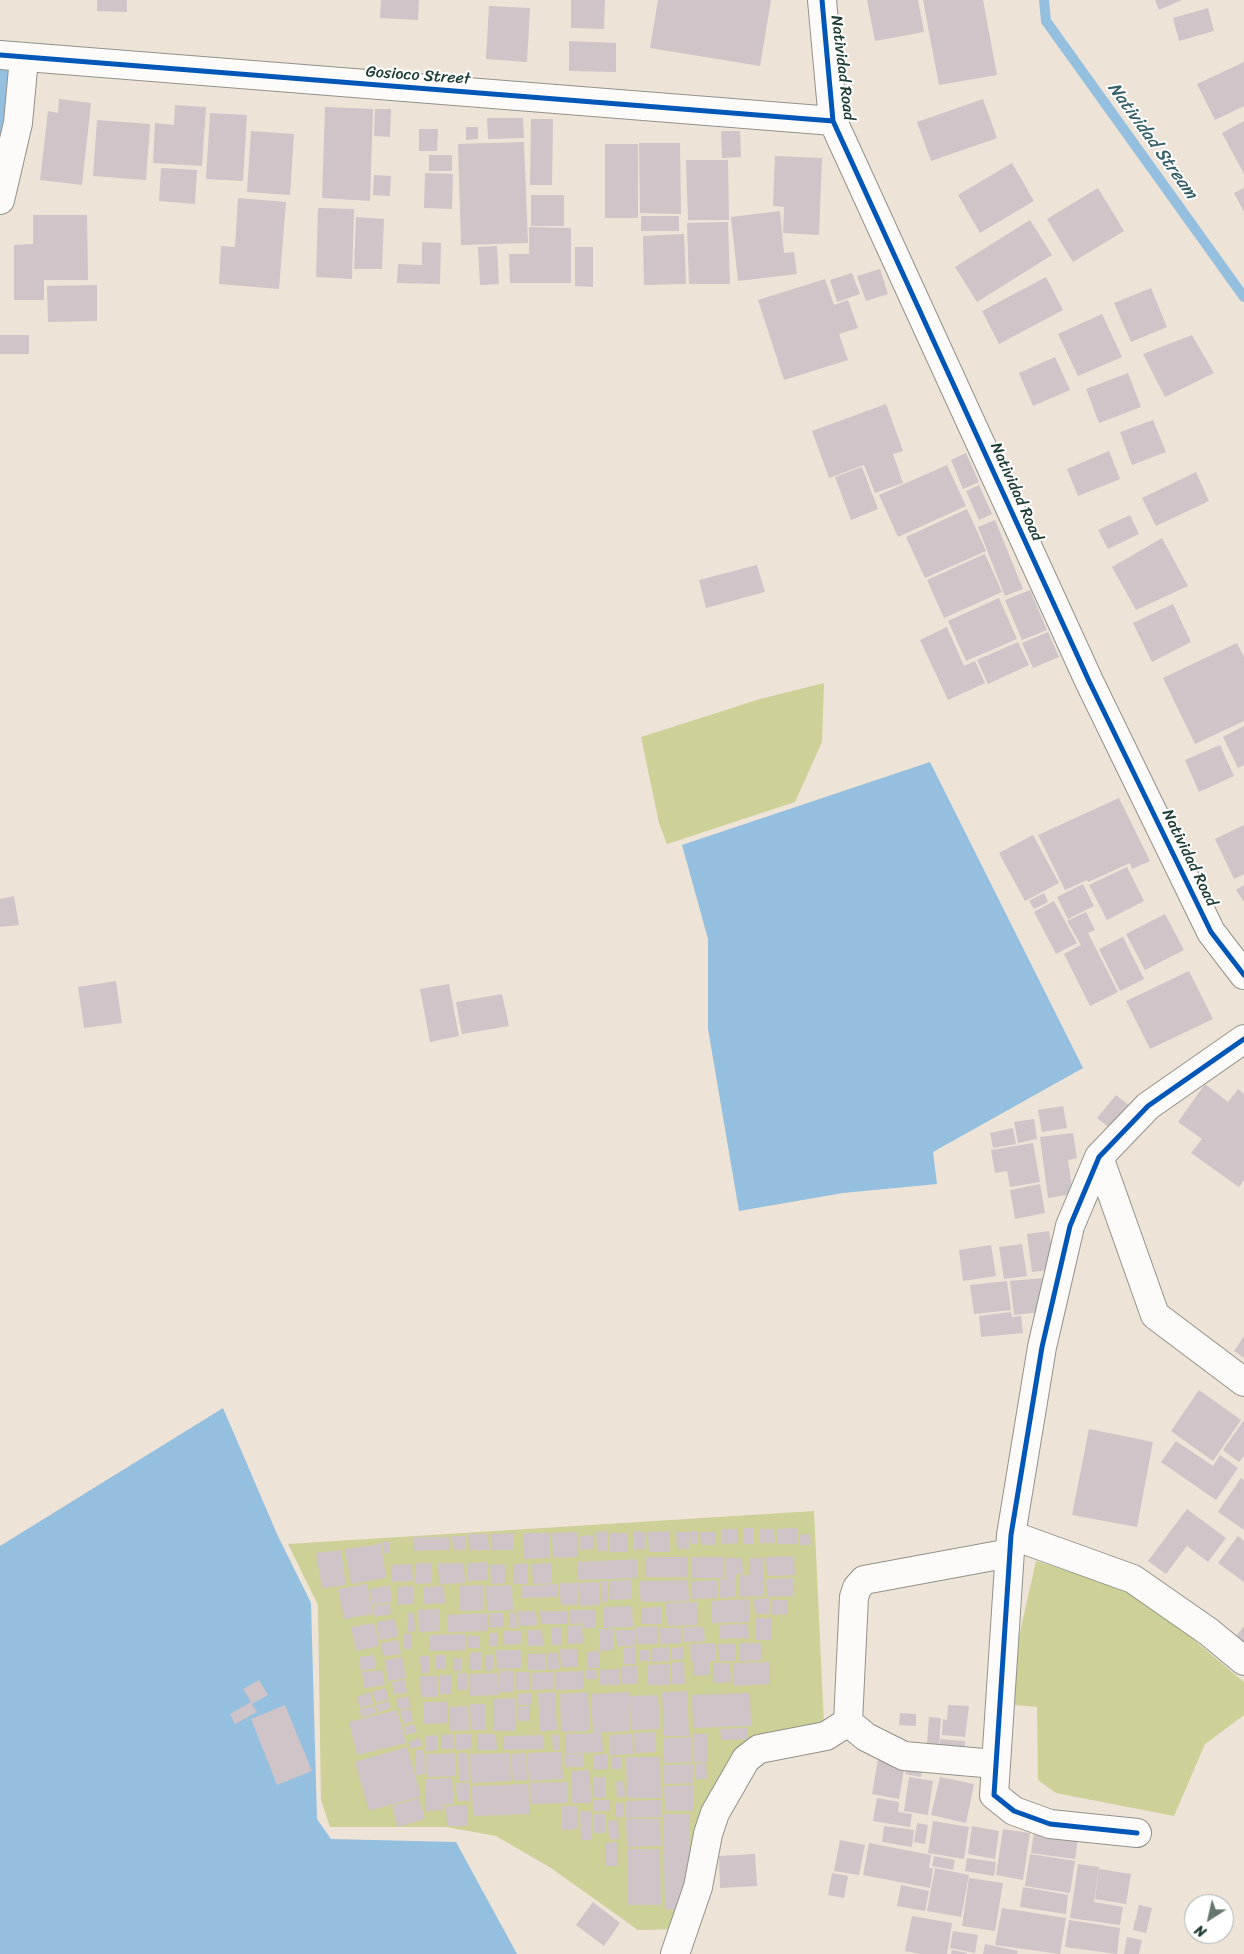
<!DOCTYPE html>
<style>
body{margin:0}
#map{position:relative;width:1244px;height:1954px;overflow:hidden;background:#eee3d7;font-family:Sriracha,sans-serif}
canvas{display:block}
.north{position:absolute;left:1184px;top:1894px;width:50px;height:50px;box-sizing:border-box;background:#fff;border:1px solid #a5b1ae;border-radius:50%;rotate:215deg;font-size:14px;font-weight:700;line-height:20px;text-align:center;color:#1f3d34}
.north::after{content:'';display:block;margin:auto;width:18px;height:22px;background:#67776d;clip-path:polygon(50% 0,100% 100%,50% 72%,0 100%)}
</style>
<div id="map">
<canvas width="1244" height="1954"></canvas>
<div class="north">N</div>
</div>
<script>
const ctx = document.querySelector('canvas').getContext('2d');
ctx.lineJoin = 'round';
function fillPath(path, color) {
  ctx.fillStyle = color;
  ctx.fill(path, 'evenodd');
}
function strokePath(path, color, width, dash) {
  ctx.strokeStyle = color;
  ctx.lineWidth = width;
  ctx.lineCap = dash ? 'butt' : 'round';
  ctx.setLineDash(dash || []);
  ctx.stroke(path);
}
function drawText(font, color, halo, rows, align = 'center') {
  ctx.font = font + ' Sriracha,sans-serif';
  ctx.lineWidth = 4;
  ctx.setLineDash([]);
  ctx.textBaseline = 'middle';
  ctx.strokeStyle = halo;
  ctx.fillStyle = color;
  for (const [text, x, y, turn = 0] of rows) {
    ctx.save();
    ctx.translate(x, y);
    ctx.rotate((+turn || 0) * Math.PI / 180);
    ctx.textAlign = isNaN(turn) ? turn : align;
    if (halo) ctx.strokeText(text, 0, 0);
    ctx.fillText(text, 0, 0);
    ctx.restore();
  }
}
fillPath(new Path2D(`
 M824,683L822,742L795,802L667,844L659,823L641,737L760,699Z
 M814,1511L824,1725L741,1752L688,1929L638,1930L551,1868L496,1836L446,1827H330L321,1800L318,1605L288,1544Z
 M1036,1561L1138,1593L1244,1682V1715L1205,1744L1174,1816L1056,1793L1038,1780L1037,1707L1004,1704Z`), '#cdd097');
fillPath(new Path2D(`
 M0,69L14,72L0,182Z
 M930,762L1083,1068L933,1152L937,1184L843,1193L739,1211L708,1029V939L682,845Z
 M223,1408L277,1534L311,1603L317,1819L331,1839L456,1842L517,1954H0V1546Z`), '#94bfdf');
strokePath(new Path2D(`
 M1044,0L1046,21L1244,297`), '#94bfdf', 10);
fillPath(new Path2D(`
 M97,0H127V12L97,11Z
 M381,0H419L418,20L380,18Z
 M571,0H605L604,29L571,28Z
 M658,0H771L760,66L650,48Z
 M867,0H918L924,32L875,41Z
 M923,0H983L997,75L939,85Z
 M1155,0H1182L1159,10Z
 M489,6L530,8L527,62L486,59Z
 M1208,8L1214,31L1179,41L1173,18Z
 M569,41L616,43V72L569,71Z
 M1244,62V106L1215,120L1197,84Z
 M59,99L91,103L82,185L40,180L48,111L58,113Z
 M983,99L997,138L931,161L917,122Z
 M175,105L206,107L202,166L153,163L155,123L174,125Z
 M325,107L373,109L370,201L322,198Z
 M375,109H391L390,137L374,136Z
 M210,113L247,115L243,181L206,179Z
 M487,118H523L524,138L488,139Z
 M531,119H553L552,185H530Z
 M97,120L150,124L146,180L93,176Z
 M1244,121V174L1222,133Z
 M466,127H478V139L466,140Z
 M419,129H438L437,151H419Z
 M251,131L294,134L290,195L247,192Z
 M721,131H740L741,157L722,158Z
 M524,142L528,243L461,245L458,144Z
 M639,143H680L681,214L640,213Z
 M605,144H638V218H605Z
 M429,155H452V171H429Z
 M775,156L822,158L819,235L783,233L784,207L773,206Z
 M686,160H728L729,220H688Z
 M1012,163L1034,201L980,233L958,195Z
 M161,168L197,170L195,204L159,201Z
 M425,173L453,174L452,209L424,208Z
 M374,175L391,176L390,196L373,195Z
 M1098,188L1124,231L1073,262L1047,219Z
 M1244,188V212L1234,193Z
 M531,195H564V226H531Z
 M238,198L286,202L279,289L219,284L221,246L235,247Z
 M318,208L354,209L352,279L316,277Z
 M780,211L784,253L794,252L797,274L738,281L731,217Z
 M33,215H87L88,280H44V300H14V245L33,244Z
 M641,216H679V231H641Z
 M356,217L384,219L382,269H354Z
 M1030,220L1052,255L977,302L955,267Z
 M728,222L730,284H689L687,223Z
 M529,227L571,228V283H510L509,254H529Z
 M684,234L686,284L644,285L643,236Z
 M422,242L441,243L440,284L397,283L398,264L422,265Z
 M497,246L499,284L480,285L478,247Z
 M575,247H593V287L575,286Z
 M880,269L888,294L866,301L857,276Z
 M852,273L860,294L837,302L830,280Z
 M1046,277L1063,310L999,344L982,311Z
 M825,279L834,305L848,300L858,328L839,334L848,360L784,380L758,300Z
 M97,285V321L48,322L47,286Z
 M1151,288L1167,327L1131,342L1114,303Z
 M1102,314L1122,357L1078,376L1058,334Z
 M0,335H29V354H0Z
 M1192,335L1214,373L1165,397L1143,354Z
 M1055,357L1070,390L1033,406L1019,373Z
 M1128,373L1141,407L1099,423L1086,389Z
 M886,404L903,451L893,454L903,483L875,493L864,465L829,478L812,431Z
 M1153,420L1166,452L1132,465L1120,432Z
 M1109,451L1120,479L1078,496L1067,469Z
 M966,453L979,482L963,489L951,460Z
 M947,465L966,506L898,537L879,495Z
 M862,467L878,509L851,520L835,477Z
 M1196,472L1209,501L1156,526L1142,498Z
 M979,485L992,514L979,520L966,491Z
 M967,509L986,551L925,578L906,537Z
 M1130,515L1139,534L1108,549L1098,530Z
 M995,520L1023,589L1005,596L978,527Z
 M1162,538L1188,586L1136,610L1112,567Z
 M985,554L1002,592L944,618L927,580Z
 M757,565L765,592L706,608L699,580Z
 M1030,590L1047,630L1022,640L1005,600Z
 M999,598L1017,639L966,661L948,621Z
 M1173,604L1191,642L1152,662L1133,623Z
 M947,627L964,666L975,661L985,683L948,700L920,640Z
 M1048,632L1059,657L1033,668L1022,643Z
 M1018,642L1029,665L988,684L977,660Z
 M1237,643L1244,657V721L1195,744L1163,678Z
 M1244,726V765L1238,768L1223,737Z
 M1220,745L1234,776L1199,792L1185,760Z
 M1119,798L1150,861L1132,869L1130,863L1088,882L1087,880L1065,890L1038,835Z
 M1244,825V874L1234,879L1215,839Z
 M1033,835L1059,883L1025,901L999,853Z
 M1127,867L1144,901L1107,920L1089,885Z
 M1083,884L1094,906L1068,919L1057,897Z
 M1244,885V902L1236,890Z
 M1044,893L1048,902L1034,909L1029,901Z
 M14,896L19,925L0,927V899Z
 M1054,901L1077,943L1056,954L1034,912Z
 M1086,912L1095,930L1088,933L1118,992L1090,1006L1064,954L1081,945L1067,921Z
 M1165,914L1184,950L1145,970L1126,934Z
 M1123,937L1144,979L1120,991L1099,949Z
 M1189,971L1213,1019L1150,1049L1126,1001Z
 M116,981L122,1023L84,1028L78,987Z
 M449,984L459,1036L430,1042L420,989Z
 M502,994L509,1026L462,1034L456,1002Z
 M1205,1084L1228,1102L1238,1089L1244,1094V1180L1239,1187L1191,1153L1202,1139L1178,1122Z
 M1116,1095L1130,1106L1111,1129L1097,1118Z
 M1063,1106L1067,1128L1042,1132L1038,1110Z
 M1034,1119L1037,1139L1018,1143L1014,1122Z
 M1013,1128L1016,1144L993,1148L990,1133Z
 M1073,1133L1077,1158L1068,1160L1073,1194L1048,1198L1040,1137Z
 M1033,1143L1040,1182L1010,1187L1007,1171L995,1173L991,1150Z
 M1040,1184L1045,1213L1015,1219L1010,1190Z
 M1049,1231L1055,1269L1032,1272L1027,1234Z
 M1022,1244L1027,1276L1004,1279L999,1247Z
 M991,1245L996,1276L963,1281L959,1250Z
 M1044,1278L1042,1312L1014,1315L1010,1281Z
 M1007,1281L1011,1310L974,1314L970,1285Z
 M1011,1312L1012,1317L1021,1316L1023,1333L981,1337L979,1316Z
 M1244,1336V1358L1234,1351Z
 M1199,1390L1241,1420L1213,1461L1171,1431Z
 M1244,1420V1456L1239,1462L1223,1450Z
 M1089,1429L1153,1442L1137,1527L1072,1515Z
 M1176,1441L1213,1466L1220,1455L1238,1468L1216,1500L1161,1462Z
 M1241,1478L1244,1480V1530L1218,1512Z
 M1187,1509L1226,1538L1208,1562L1187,1546L1166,1574L1148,1561Z
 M744,1528H753V1544H744Z
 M797,1528V1544H778L777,1529Z
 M722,1529H737L738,1543L722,1544Z
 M760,1529H774L775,1543H760Z
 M608,1531V1551H597L596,1532Z
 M634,1531L645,1532V1549L634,1550Z
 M669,1531V1552H649L648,1532Z
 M690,1531H697V1544H691Z
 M577,1532L578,1557L553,1558L552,1533Z
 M676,1532H689L690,1549H677Z
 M700,1532H715V1545H701Z
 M513,1533V1550H492V1534Z
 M524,1533H549L550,1558L524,1559Z
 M610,1533H627L628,1552H610Z
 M468,1534H488L489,1550H469Z
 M810,1534L811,1545H799V1535Z
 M593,1535L594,1549L580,1550V1536Z
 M452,1536H465V1550H453Z
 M1238,1536L1244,1541V1582L1218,1563Z
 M414,1537H450V1550L414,1551Z
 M389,1541L390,1553H384L382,1542Z
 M381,1544L386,1578L351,1584L345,1549Z
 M341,1550L346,1585L322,1588L316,1553Z
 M794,1556L795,1575L767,1576L766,1557Z
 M645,1557H687V1577H645Z
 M692,1557H724V1578H692Z
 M725,1558H742L743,1574H736V1597L720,1598V1579H726Z
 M750,1558H763L764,1596L739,1597V1575H750Z
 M637,1559L638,1578L578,1580L577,1562Z
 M488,1562V1580L468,1581V1563Z
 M415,1563H431L432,1583L415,1584Z
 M438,1563H464L465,1583L439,1584Z
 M527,1563L528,1584H514L513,1564Z
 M551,1563L552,1583L533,1584L532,1564Z
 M412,1564L413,1581L392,1582L391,1565Z
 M506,1564V1583L491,1584L490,1565Z
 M793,1578L794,1596L767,1597L766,1579Z
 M631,1580L632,1599L610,1600L609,1581Z
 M688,1580L689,1601L641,1602L639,1581Z
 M717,1580L718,1598L692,1599L691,1581Z
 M601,1581H607L608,1602H602Z
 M599,1582L600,1605L580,1606L578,1583Z
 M559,1583H577V1605H561Z
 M367,1584L373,1614L344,1619L338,1589Z
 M558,1584V1597L522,1598L521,1586Z
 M390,1585L392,1602L372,1605L370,1589Z
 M484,1585V1610L459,1611V1586Z
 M512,1585L513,1610L487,1611L486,1586Z
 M413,1586L414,1604L398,1605L397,1587Z
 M444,1586L445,1603L424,1604L423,1587Z
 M769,1598V1614H755L754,1599Z
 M749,1599L750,1622L712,1623V1601Z
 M771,1600H787L788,1614L771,1615Z
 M697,1602L698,1625L667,1626L666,1603Z
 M390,1604L391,1614L375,1617L373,1606Z
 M632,1606L633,1627L604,1628V1607Z
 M661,1607L662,1624H641V1608Z
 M439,1609L440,1631L419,1632L418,1610Z
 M569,1610H595V1628H583L584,1623L569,1624Z
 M518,1611H536L537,1625L519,1626Z
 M540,1611H567V1624H541Z
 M510,1612H516L517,1628H510Z
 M407,1613H414L415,1631L408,1632Z
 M487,1613V1631L447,1632V1615Z
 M489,1613H503V1627L489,1628Z
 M755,1618H771L772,1640H756Z
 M395,1619L398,1637L379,1640L377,1622Z
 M374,1623L379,1646L356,1651L351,1627Z
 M748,1624L749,1638L720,1639V1625Z
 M582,1625L583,1643L568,1644L567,1626Z
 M657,1626L658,1644H637L636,1627Z
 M1244,1626V1647L1234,1639Z
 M561,1627L562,1645H551V1628Z
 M684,1627H704L705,1641L684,1642Z
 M660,1628H682V1643L660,1644Z
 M599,1629H614V1650L599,1651Z
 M527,1630H542L543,1646H528Z
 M616,1630H635V1646H617Z
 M503,1631H521V1644L503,1645Z
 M489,1633H498V1646H489Z
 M403,1634H411L412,1649H404Z
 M465,1634V1650L430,1651V1635Z
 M467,1636H480V1648H468Z
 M398,1640L401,1654L383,1656L381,1643Z
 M715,1643L716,1661H709V1675L693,1676V1662L707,1661L691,1662L690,1644Z
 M740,1643H761L762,1660L740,1661Z
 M718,1644H735L736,1661H719Z
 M636,1647V1664H623V1648Z
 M669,1647V1661L652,1662L651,1648Z
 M684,1647V1659L671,1660V1648Z
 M560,1649H578V1667H561Z
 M496,1650H521V1668L497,1669Z
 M639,1650H649V1661H639Z
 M599,1651L600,1668H587V1652Z
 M481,1652V1670H470V1653Z
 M547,1653H558L559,1669L547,1670Z
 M527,1654H545V1670H527Z
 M374,1655L376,1668L361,1671L359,1657Z
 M436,1655H446V1669H436Z
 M485,1655H493V1670L485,1671Z
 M420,1656H429V1673H421Z
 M402,1657L406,1678L388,1681L385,1660Z
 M453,1658H461L462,1671H454Z
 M684,1662L685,1684H672L671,1663Z
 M769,1662L770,1684L734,1686L733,1663Z
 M713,1663H730L731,1682L713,1683Z
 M669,1664V1685H648V1665Z
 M622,1666H637L638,1684H622Z
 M620,1669V1685H600V1670Z
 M382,1670L385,1685L364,1688L362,1672Z
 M586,1670H596L597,1679H586Z
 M499,1671H513V1692H500Z
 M583,1671V1689L556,1690L555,1672Z
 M516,1672H530V1690H516Z
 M553,1672V1689L532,1690V1673Z
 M457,1673H468V1690H458Z
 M498,1673L499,1695L470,1696V1674Z
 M440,1675H451L452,1694H440Z
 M420,1676H437V1697H421Z
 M259,1680L268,1695L252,1704L257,1712L235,1724L230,1714L251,1702L243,1689Z
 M405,1680L407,1693L394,1694L392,1682Z
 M385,1688L389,1699L376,1703L372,1692Z
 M687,1691L689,1736H664L662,1692Z
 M370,1692L373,1704L360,1708L357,1697Z
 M555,1692L557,1730L540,1731L538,1693Z
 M588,1692L590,1731L561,1732L560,1694Z
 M629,1692L630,1731L593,1733L591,1694Z
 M531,1693V1705H518L517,1694Z
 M750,1693L751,1726L693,1728L692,1695Z
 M658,1695L660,1729L631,1730L630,1696Z
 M408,1696L411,1707L399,1710L396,1699Z
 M516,1698V1731H493V1699Z
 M389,1701L391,1708L378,1712L376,1705Z
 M423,1702H447V1723L423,1724Z
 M470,1704H486V1730H471Z
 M285,1705L312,1771L277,1785L251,1719Z
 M948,1705L969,1706L965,1737L942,1735L943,1719L947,1720Z
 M374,1706L376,1713L362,1717L359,1710Z
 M468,1706L469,1730L450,1731L449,1707Z
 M529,1706L530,1721H518V1707Z
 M410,1709L413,1721L404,1724L400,1711Z
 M397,1710L406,1743L357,1755L349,1722Z
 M900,1713L916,1714V1726L899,1725Z
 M929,1717L941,1718L939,1746L927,1745Z
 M414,1724L417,1732L406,1735L404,1727Z
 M747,1728L748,1739L721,1740L720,1729Z
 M655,1732L656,1752L635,1753L634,1733Z
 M602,1733L603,1752L566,1754L565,1734Z
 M454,1734V1749H441V1735Z
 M456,1734H471V1749L456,1750Z
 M477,1734H496L497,1750H477Z
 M632,1734L633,1754L610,1755V1735Z
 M693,1734H707V1762H693Z
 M438,1735V1750L426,1751V1736Z
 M544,1735V1749L503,1750V1736Z
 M552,1735H559L560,1750H553Z
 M691,1737L692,1762L664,1763L663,1738Z
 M420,1738L422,1746L410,1749L408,1742Z
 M940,1739L965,1741L964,1758L939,1756Z
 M407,1747L421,1796L369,1811L355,1762Z
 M415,1750H424L425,1774L416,1775Z
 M561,1752L563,1779L529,1781L527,1753Z
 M455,1753L456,1776L427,1777L426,1754Z
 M458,1753H468L469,1781H459Z
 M510,1753L511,1781L471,1783L470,1754Z
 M526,1753L527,1780L513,1781L511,1754Z
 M583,1754V1767H565L564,1755Z
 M607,1754V1769L594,1770L593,1755Z
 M612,1757H622V1769H612Z
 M626,1757H660L661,1798H627Z
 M878,1759L905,1763L899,1799L872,1794Z
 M706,1763L707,1779H695V1764Z
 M693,1764V1783L664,1784V1765Z
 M907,1764L922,1767L921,1777L905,1774Z
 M590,1770L591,1803H572L571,1771Z
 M593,1777H606V1798H594Z
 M909,1777L933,1781L928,1815L904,1811Z
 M940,1777L974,1784L966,1823L931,1815Z
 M452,1778L454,1804H443V1810L426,1811L425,1779Z
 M624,1781L625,1797H617L616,1782Z
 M568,1782V1803L531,1804L530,1783Z
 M456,1783H469L470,1801H457Z
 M528,1784L530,1814L473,1816L472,1786Z
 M694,1785V1811H665L664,1786Z
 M419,1798L425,1819L398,1827L392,1806Z
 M877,1798L899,1802L898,1812L912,1814L910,1827L873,1821Z
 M593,1800H609L610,1811H594Z
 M661,1800L662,1817L626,1818V1801Z
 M615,1803H623L624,1817H616Z
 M468,1805V1826H447L446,1806Z
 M562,1806H577L578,1829L562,1830Z
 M580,1811H592V1840H581Z
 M594,1814H605L606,1833H594Z
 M663,1814H689L690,1909L665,1910Z
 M626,1819H660L661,1846L627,1847Z
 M618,1820L619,1839H609L608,1821Z
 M933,1821L969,1827L964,1859L928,1853Z
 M917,1823L928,1825L925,1844L914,1842Z
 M884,1826L914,1830L912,1847L882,1842Z
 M972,1826L999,1831L995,1859L968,1854Z
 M1003,1829L1030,1833L1023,1880L996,1875Z
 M1034,1832L1078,1839L1075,1859L1031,1853Z
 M840,1840L865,1845L859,1875L834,1871Z
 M618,1842V1866H606L605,1843Z
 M869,1843L931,1855L929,1868H933L930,1888L863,1875Z
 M627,1849H660L661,1905H628Z
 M755,1854L757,1886L720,1888L719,1856Z
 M1030,1854L1075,1861L1070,1893L1025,1886Z
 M934,1856L955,1860L953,1870L932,1866Z
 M967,1858L996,1862L994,1876L965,1871Z
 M1078,1864L1099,1867L1094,1902L1123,1907L1120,1925L1070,1918Z
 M935,1868L969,1875L961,1917L927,1911Z
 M1099,1869L1131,1874L1126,1904L1095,1899Z
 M832,1873L848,1876L844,1898L828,1895Z
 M969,1878L1003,1883L995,1931L962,1926Z
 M901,1885L929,1891L925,1911L897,1906Z
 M1023,1887L1068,1895L1066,1914L1020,1907Z
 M593,1902L620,1923L604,1946L576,1925Z
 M1139,1905L1152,1908L1146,1933L1133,1930Z
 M1002,1908L1066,1918L1060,1954L995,1945Z
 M912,1916L952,1923L947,1954H921L905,1951Z
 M1069,1920L1120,1928L1117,1954L1065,1947Z
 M953,1931L978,1935L975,1953L950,1948Z
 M1127,1937L1142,1940L1139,1954H1124Z
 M985,1944L1018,1951L1017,1954H983Z
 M952,1950L967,1953V1954H951Z`), '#cfc4c8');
const minor = new Path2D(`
 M822,0L833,121L1089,681L1211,932L1244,975
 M0,55L833,121
 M0,200L18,123L24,58
 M1099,1157L1155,1315L1244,1382
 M1011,1535L1133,1579L1209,1632L1244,1661
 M848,1722L854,1597L857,1588L864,1580L1010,1553
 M1137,1833L1050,1824L1014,1811L994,1795L1011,1535L1042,1347L1070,1226L1099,1157L1148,1106L1244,1039
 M675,1954L698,1887L708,1834L715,1813L746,1759L759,1749L826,1736L848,1722L866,1737L904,1756L995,1764`);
strokePath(minor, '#92928a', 30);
strokePath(minor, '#fcfbf9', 28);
strokePath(new Path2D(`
 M822,0L833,121L1089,681L1211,932L1244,975
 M0,55L833,121
 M1137,1833L1050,1824L1014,1811L994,1795L1011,1535L1042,1347L1070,1226L1099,1157L1148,1106L1244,1039`), '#0057b8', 5);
drawText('16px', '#1f3d34', '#fff', [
 ["Natividad Road",842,68,83],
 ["Gosioco Street",418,76,4],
 ["Natividad Road",1016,492,66],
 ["Natividad Road",1189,858,64]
]);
drawText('italic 18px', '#376069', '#fff', [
 ["Natividad Stream",1152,141,54]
]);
</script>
